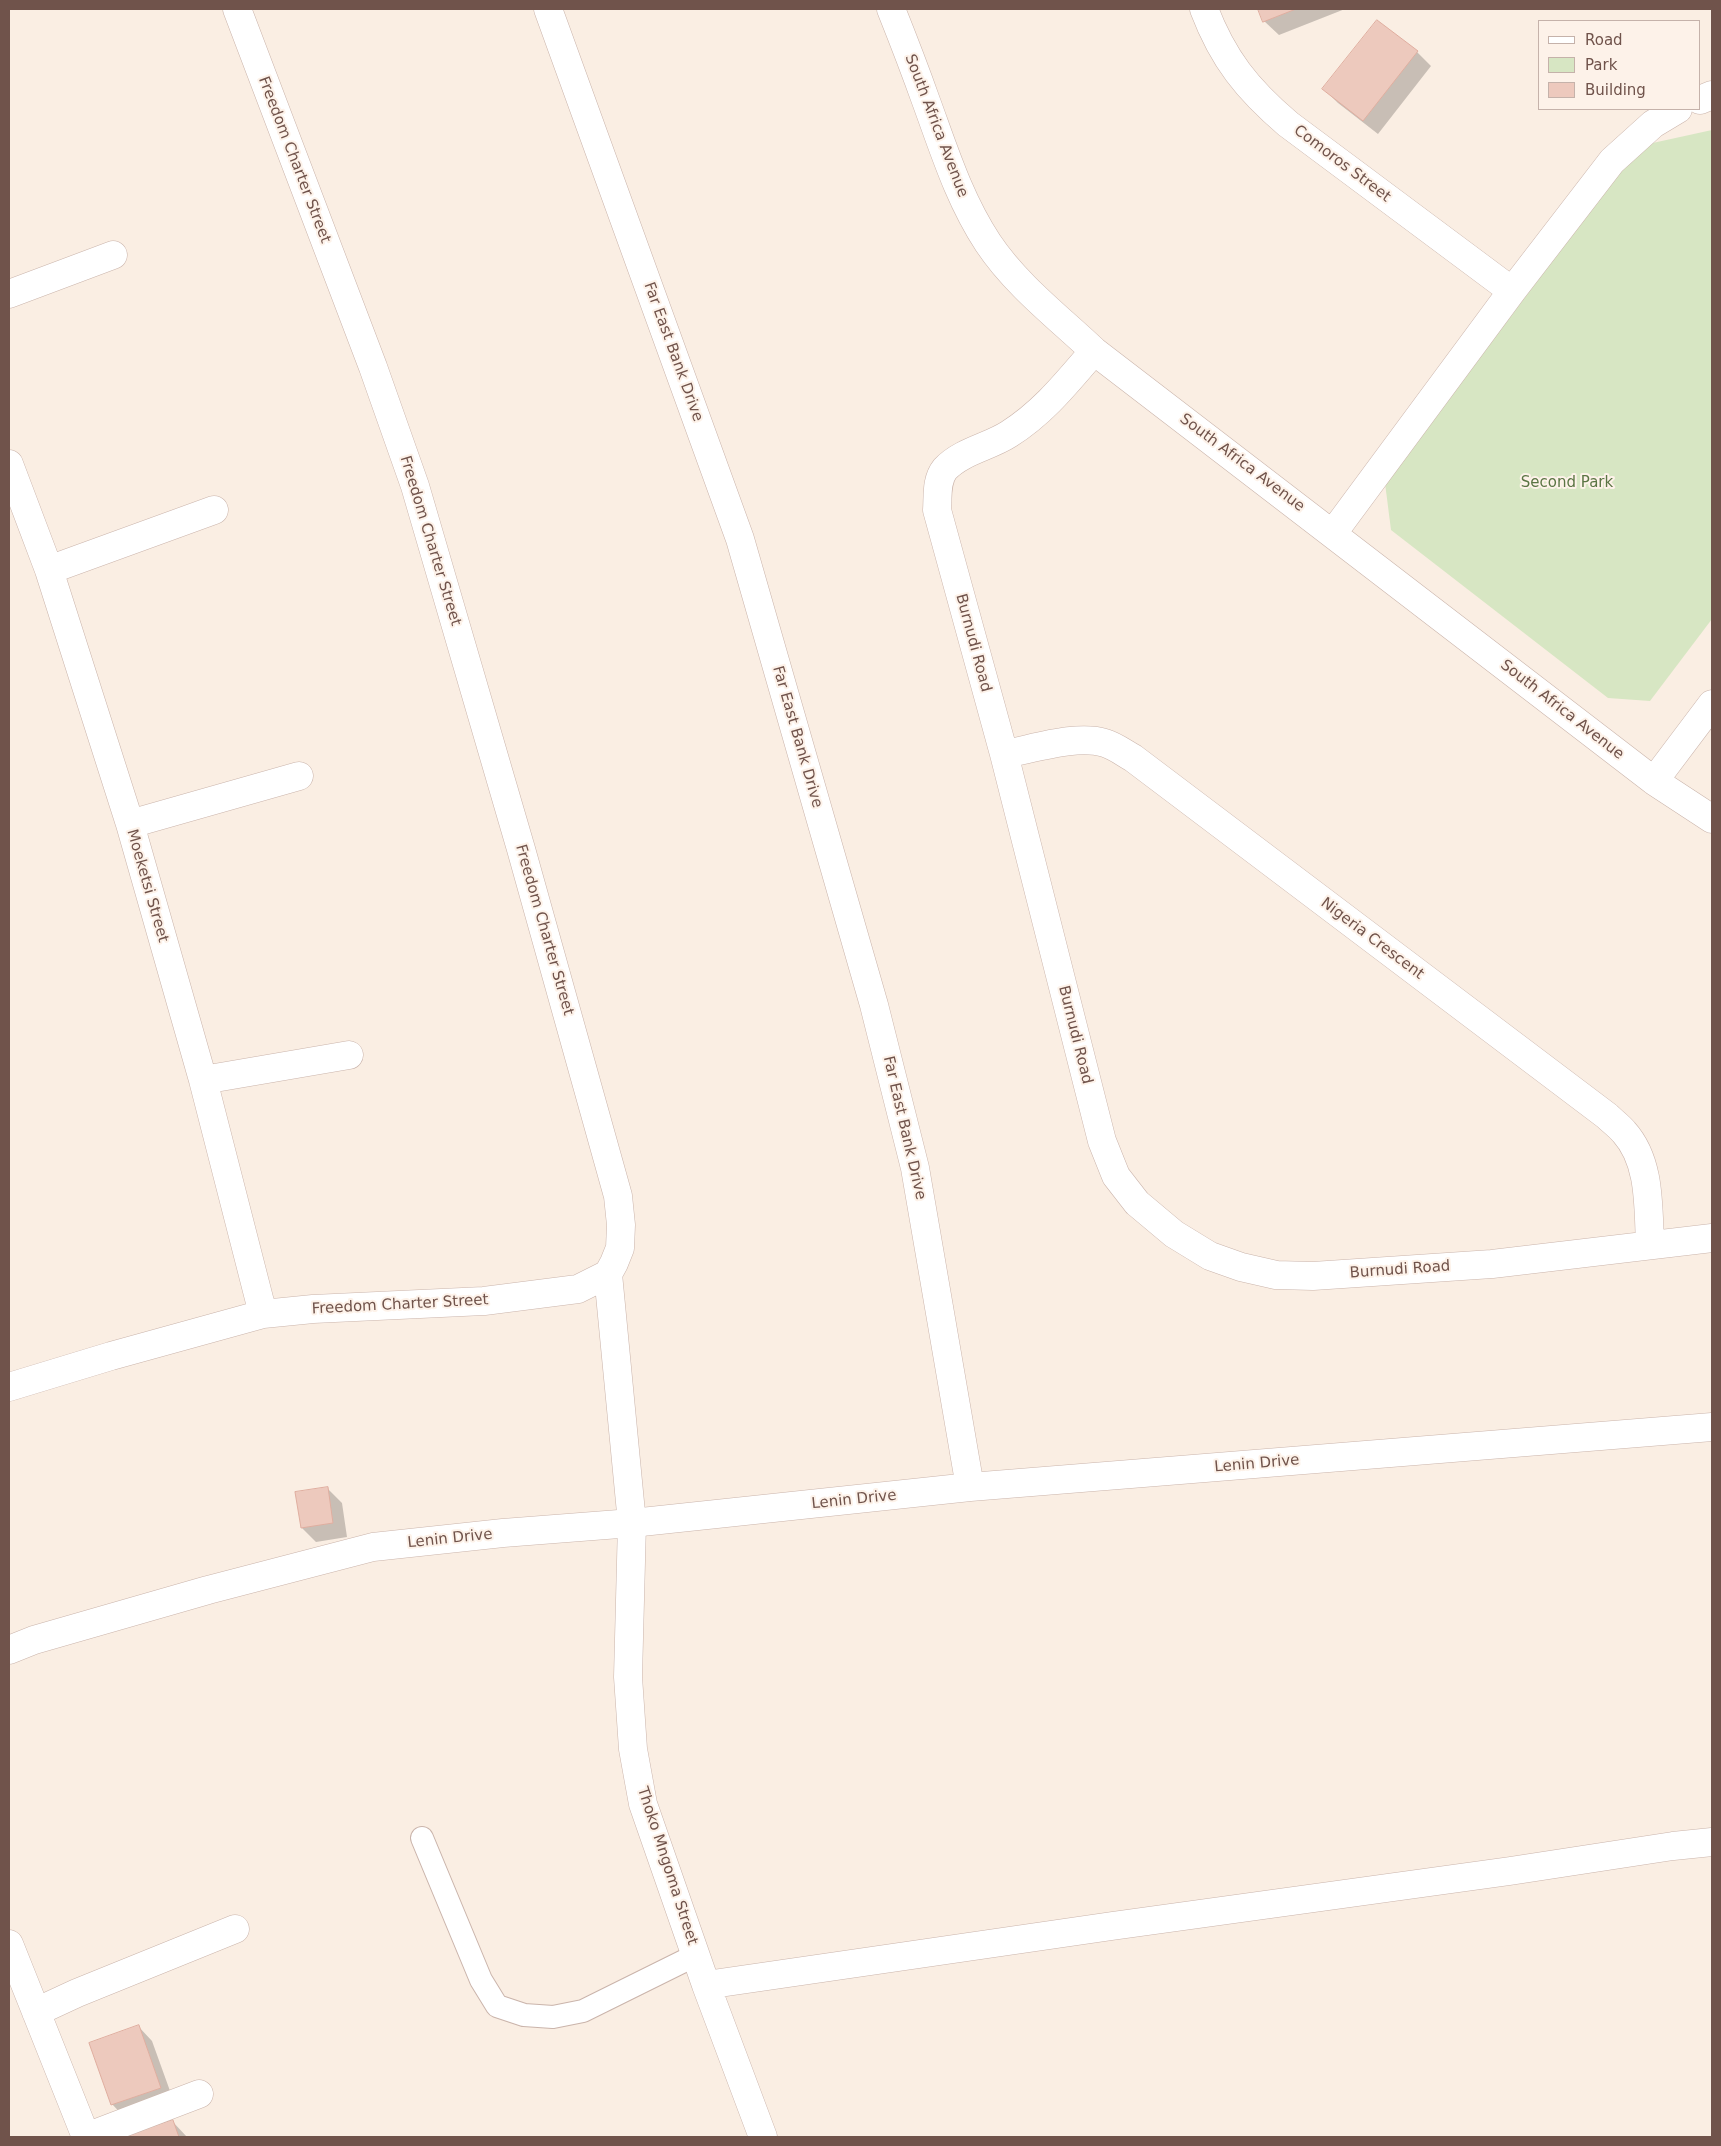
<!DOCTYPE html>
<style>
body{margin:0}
#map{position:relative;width:1721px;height:2146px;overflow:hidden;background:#faeee3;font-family:"DejaVu Sans",sans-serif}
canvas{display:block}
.frame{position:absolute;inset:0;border:10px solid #70534b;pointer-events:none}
.legend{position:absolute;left:1538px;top:20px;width:162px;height:90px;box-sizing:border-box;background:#fdf2e9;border:1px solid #c5b2aa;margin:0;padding:6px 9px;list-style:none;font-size:15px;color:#70534b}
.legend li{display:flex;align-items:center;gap:10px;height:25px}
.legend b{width:25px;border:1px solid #c5b2aa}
</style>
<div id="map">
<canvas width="1721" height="2146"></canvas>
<div class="frame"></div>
<ul class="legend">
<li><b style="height:6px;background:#fff"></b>Road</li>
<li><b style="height:14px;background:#d7e6c3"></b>Park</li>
<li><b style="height:14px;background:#edc9bd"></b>Building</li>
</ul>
</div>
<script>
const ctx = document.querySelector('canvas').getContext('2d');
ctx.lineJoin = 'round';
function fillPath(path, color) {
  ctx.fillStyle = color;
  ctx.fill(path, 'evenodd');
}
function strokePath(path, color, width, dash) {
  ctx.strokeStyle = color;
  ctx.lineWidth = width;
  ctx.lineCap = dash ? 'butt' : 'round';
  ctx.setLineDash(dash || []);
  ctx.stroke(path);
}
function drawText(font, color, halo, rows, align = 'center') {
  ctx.font = font + ' "DejaVu Sans",sans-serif';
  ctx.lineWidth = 4;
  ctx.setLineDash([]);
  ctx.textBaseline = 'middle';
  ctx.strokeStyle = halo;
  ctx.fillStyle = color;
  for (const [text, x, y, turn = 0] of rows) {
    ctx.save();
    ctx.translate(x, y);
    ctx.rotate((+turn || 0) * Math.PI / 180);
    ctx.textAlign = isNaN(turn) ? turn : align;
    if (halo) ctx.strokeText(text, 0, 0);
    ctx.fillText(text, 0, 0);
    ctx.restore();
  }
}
fillPath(new Path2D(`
 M1712,130V619L1650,701L1608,698L1391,530L1385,483L1639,146Z`), '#d7e6c3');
fillPath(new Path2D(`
 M1260,9H1345L1279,35L1264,21Z
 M1417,52L1431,66L1378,134L1338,103L1324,89Z
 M328,1489L342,1503L347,1537L316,1542L302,1528Z
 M138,2026L152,2041L174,2102L126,2119L112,2104Z
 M172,2121L187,2137H130V2136Z`), '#0003');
const building = new Path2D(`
 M1258,9H1296L1263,22Z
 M1377,20L1418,51L1363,121L1322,89Z
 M328,1487L333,1523L301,1528L295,1492Z
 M139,2025L161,2088L111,2105L89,2043Z
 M173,2120L179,2137H129L128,2135Z`);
fillPath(building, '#edc9bd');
strokePath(building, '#dfad9f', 1);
const service = new Path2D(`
 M422,1838L481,1980L497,2006L524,2015L553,2017L583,2011L696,1955`);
const minor = new Path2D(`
 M891,9C903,39 915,70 926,101C944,150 959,199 988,243C1016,285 1058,317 1094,351L1654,781L1712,819
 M1204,9C1223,59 1247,89 1288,124L1512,291
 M1700,100L1712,95
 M9,294L113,255
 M1094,351C1068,381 1044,412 1009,434C989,447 962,451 945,469C936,480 938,496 937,510L1004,754L1102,1141L1116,1176L1137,1203L1174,1234L1210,1256L1241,1267L1276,1275L1313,1276L1492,1264L1712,1238
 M9,464L49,570L130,824L203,1080L263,1314
 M1333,533L1512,291L1612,161L1653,124L1678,109
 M49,570L214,510
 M1004,754C1033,749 1077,734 1105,743C1115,746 1124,753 1133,758L1607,1116C1612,1121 1619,1126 1624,1132C1651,1162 1648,1207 1650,1244
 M1654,781L1712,704
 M130,824L299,776
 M203,1080L349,1055
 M608,1274L632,1523L628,1677L633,1749L643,1804L706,1985L763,2137
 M9,1387L111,1356L263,1314L313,1309L484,1301L578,1289L608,1274L614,1263L620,1248L621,1225L618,1196L521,849L415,486L373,367L237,9
 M9,1944L86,2137
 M706,1985L1112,1926L1510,1871L1673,1846L1712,1842
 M36,2012L77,1993L235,1929
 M86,2137L199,2094`);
const tertiary = new Path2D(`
 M548,9L740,539L874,1005L915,1168L970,1487
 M9,1650L34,1640L208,1590L373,1547L503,1533L632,1523L970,1487L1712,1427`);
strokePath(service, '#cab4ab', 24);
strokePath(minor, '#cab4ab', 29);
strokePath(tertiary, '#cab4ab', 29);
strokePath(service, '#fff', 22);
strokePath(minor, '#fff', 28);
strokePath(tertiary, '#fff', 28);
drawText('15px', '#70534b', '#fdf2e9', [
 ["South Africa Avenue",936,126,69],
 ["Freedom Charter Street",294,160,69],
 ["Comoros Street",1342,164,37],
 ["Far East Bank Drive",673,352,70],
 ["South Africa Avenue",1242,463,37],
 ["Freedom Charter Street",430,541,73],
 ["Burnudi Road",973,643,75],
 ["South Africa Avenue",1562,710,38],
 ["Far East Bank Drive",797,737,74],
 ["Moeketsi Street",147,886,74],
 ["Freedom Charter Street",544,930,74],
 ["Nigeria Crescent",1372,939,37],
 ["Burnudi Road",1075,1035,76],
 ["Far East Bank Drive",904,1128,77],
 ["Burnudi Road",1400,1270,-4],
 ["Freedom Charter Street",400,1305,-3],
 ["Lenin Drive",1257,1464,-5],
 ["Lenin Drive",854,1500,-6],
 ["Lenin Drive",450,1539,-6],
 ["Thoko Mngoma Street",667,1866,72]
]);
drawText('15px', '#5b7544', '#fdf2e9', [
 ["Second Park",1567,483]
]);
</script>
